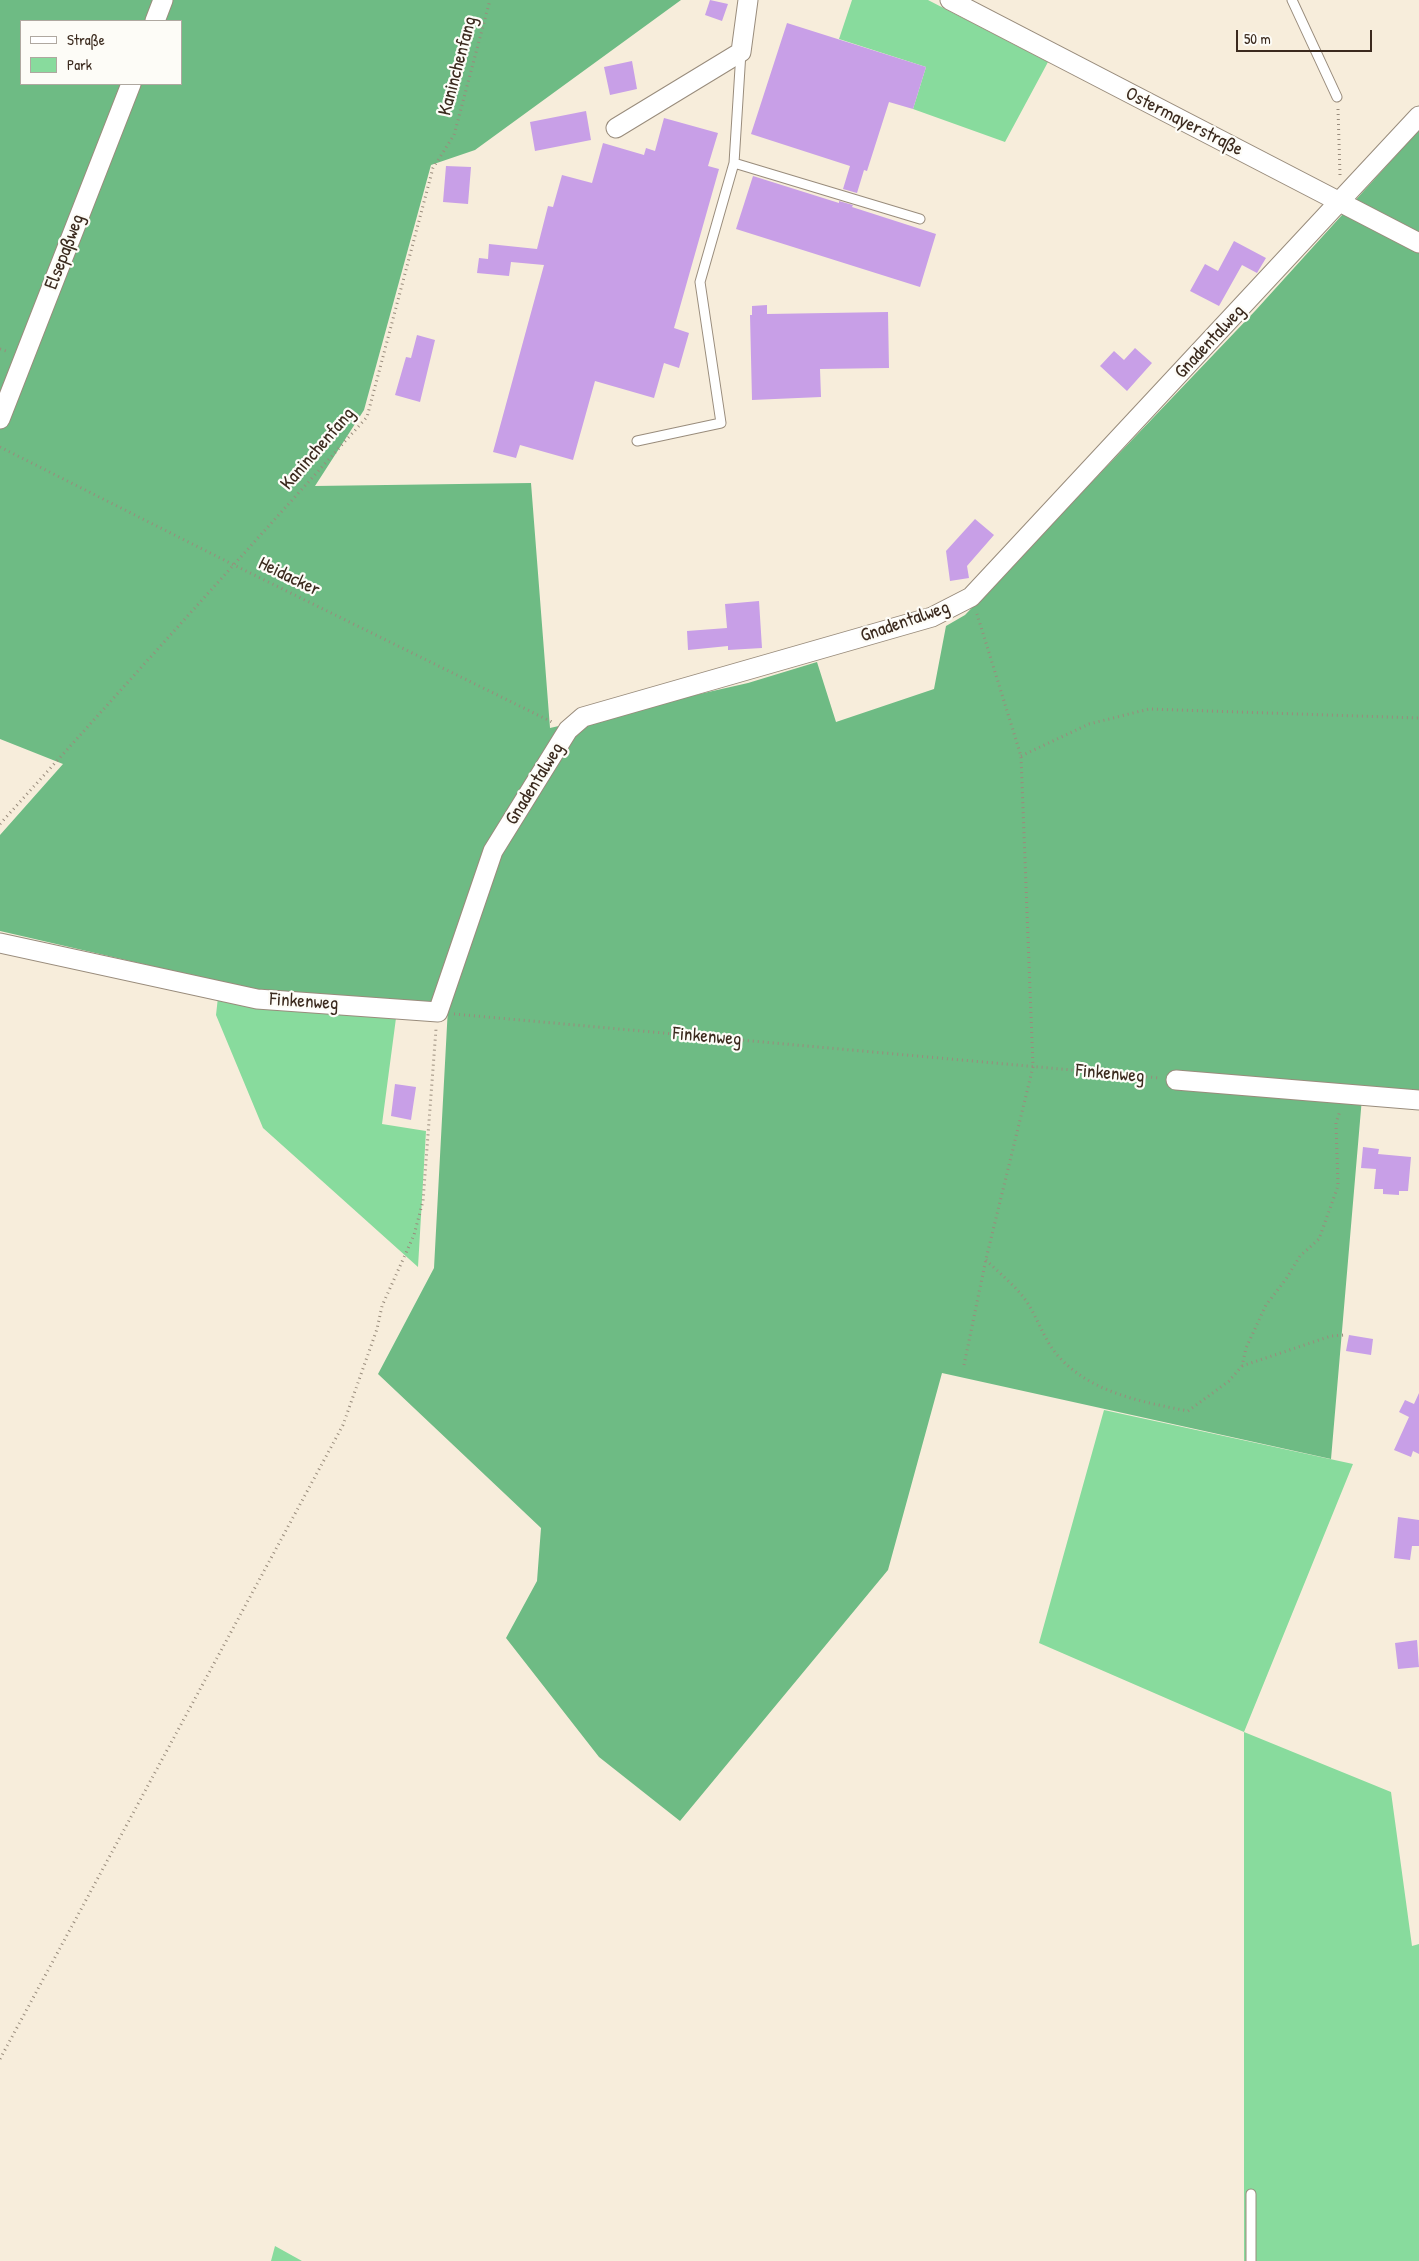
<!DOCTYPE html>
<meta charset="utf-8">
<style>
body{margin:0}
#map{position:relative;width:1419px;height:2261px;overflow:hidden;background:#f7eddb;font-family:"Patrick Hand",sans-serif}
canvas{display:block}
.legend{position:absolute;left:20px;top:20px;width:162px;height:65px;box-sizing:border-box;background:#fdfcf7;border:1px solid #afa8a0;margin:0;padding:6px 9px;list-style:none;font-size:15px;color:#3b2a1e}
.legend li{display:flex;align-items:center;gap:10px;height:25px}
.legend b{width:25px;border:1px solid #afa8a0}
.scale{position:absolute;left:1236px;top:30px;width:136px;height:22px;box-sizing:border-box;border:2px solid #3b2a1e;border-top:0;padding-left:6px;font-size:15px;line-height:18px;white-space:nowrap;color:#3b2a1e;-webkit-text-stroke:4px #fdfcf7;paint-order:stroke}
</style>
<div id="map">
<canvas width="1419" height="2261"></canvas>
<ul class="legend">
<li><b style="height:6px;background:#fff"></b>Straße</li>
<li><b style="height:14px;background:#88db9d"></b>Park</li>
</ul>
<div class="scale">50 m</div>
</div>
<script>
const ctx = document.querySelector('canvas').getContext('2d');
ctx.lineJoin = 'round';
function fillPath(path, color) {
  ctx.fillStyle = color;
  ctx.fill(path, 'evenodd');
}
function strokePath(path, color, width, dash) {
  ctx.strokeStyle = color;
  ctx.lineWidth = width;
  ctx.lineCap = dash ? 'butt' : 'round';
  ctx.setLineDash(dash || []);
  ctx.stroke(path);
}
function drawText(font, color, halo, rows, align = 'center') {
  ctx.font = font + ' "Patrick Hand",sans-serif';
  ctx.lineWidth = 4.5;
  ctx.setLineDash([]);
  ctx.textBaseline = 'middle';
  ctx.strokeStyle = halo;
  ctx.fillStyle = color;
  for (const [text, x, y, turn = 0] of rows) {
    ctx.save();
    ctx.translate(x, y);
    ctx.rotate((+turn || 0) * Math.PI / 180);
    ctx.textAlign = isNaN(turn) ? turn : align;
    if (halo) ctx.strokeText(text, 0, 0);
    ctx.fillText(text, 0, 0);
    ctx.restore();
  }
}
fillPath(new Path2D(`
 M852,0H928L1048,62L1005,142L913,109L926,67L839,39Z
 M218,997L396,1018L382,1124L426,1131L418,1267L263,1128L216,1015Z
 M1104,1410L1353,1464L1244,1732L1391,1792L1412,1946L1419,1944V2261H1244V1732L1039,1643Z
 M275,2246L302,2261H271Z`), '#88db9d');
fillPath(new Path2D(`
 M0,0H681L475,150L431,165L364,410L315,486L531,483L550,728L748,683L817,662L836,722L934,689L946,626L965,615L1255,311L1419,130V1091L1363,1086L1331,1459L942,1373L888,1570L680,1821L599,1757L506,1638L537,1581L541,1528L378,1374L434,1268L448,1007L247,988L0,931V835L63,764L0,739ZM21,21H181V84H21Z`), '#6ebb84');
fillPath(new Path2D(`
 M710,0L728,4L722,21L705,15Z
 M787,23L926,67L913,109L889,102L867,171L864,170L857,193L843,189L850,166L751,134Z
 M632,61L637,89L610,95L604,67Z
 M586,111L591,140L535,151L530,122Z
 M664,118L718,133L708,166L719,169L674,328L689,333L679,368L664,363L654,398L595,381L573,460L520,445L516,458L493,452L544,265L511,262L509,276L477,273L479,258L488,259L489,244L537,249L548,206L553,207L562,175L592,183L603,143L644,155L646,148L655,151Z
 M446,166L471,167L468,204L443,202Z
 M753,176L839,203V201L853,205L852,207L936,234L920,287L736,229Z
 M1234,241L1266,258L1257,273L1242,265L1219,306L1190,291L1205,264L1218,271Z
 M767,305V314L888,312L889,368L820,369L821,397L752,400L750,315H752V306Z
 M417,335L435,340L420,402L395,395L406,357L411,358Z
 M1135,348L1152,363L1127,391L1100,366L1114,351L1124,360Z
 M975,519L994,535L967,566L969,578L950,581L946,551Z
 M759,601L762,648L728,650V646L688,650L687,631L727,628L725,604Z
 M395,1084L416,1087L411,1120L391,1116Z
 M1363,1147L1379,1149L1378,1154L1411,1157L1408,1191H1399V1195L1383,1194V1189H1374L1376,1169L1361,1168Z
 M1349,1335L1373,1339L1371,1355L1346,1351Z
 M1419,1393V1454L1413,1451L1411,1457L1394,1450L1409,1417L1399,1412L1405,1400L1414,1404Z
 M1398,1517L1419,1520V1546H1412L1410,1560L1394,1558Z
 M1417,1640L1419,1667L1398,1669L1395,1643Z`), '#c89fe7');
const service = new Path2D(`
 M1292,0L1337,97
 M734,163L920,219
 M637,441L721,423L700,282L734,163L741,52
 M1251,2194V2261`);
const minor = new Path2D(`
 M950,0L1419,243
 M155,21L163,0
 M616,128L741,52L748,0
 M0,419L131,84
 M0,943L257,999L438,1012L493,851L568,730L583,717L932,617L971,597L1419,116
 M1176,1080L1419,1100`);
strokePath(service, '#998c7c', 11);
strokePath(minor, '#998c7c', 21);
strokePath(new Path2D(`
 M1338,109L1340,175
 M0,349L9,352
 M0,447L234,565L552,722
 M1021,756L1089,724L1149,709L1419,718
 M0,824L367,417L433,168L454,135L490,0
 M454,1014L1160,1078
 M986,1260C1000,1274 1020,1289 1030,1307C1040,1324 1046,1343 1059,1357C1092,1393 1142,1402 1188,1411L1229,1381L1242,1366L1246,1348L1266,1305L1286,1279L1300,1256L1319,1239L1338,1186L1336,1123L1340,1111
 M964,1365L986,1259L1033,1067L1021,756L977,614
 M1242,1366L1331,1336L1344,1335
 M0,2059L343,1425L377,1329L382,1306L414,1235L423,1201L436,1029`), '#998c7c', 3, [1, 4]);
strokePath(service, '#fff', 9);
strokePath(minor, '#fff', 19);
drawText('19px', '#3b2a1e', '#fdfcf7', [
 ["Kaninchenfang",458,66,-75],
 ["Ostermayerstraße",1184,122,27],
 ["Elsepaßweg",65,252,-69],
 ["Gnadentalweg",1210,342,-47],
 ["Kaninchenfang",318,449,-49],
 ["Heidacker",289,577,26],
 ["Gnadentalweg",905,622,-19],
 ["Gnadentalweg",535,784,-58],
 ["Finkenweg",304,1002,4],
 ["Finkenweg",707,1037,5],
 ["Finkenweg",1110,1074,5]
]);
</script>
